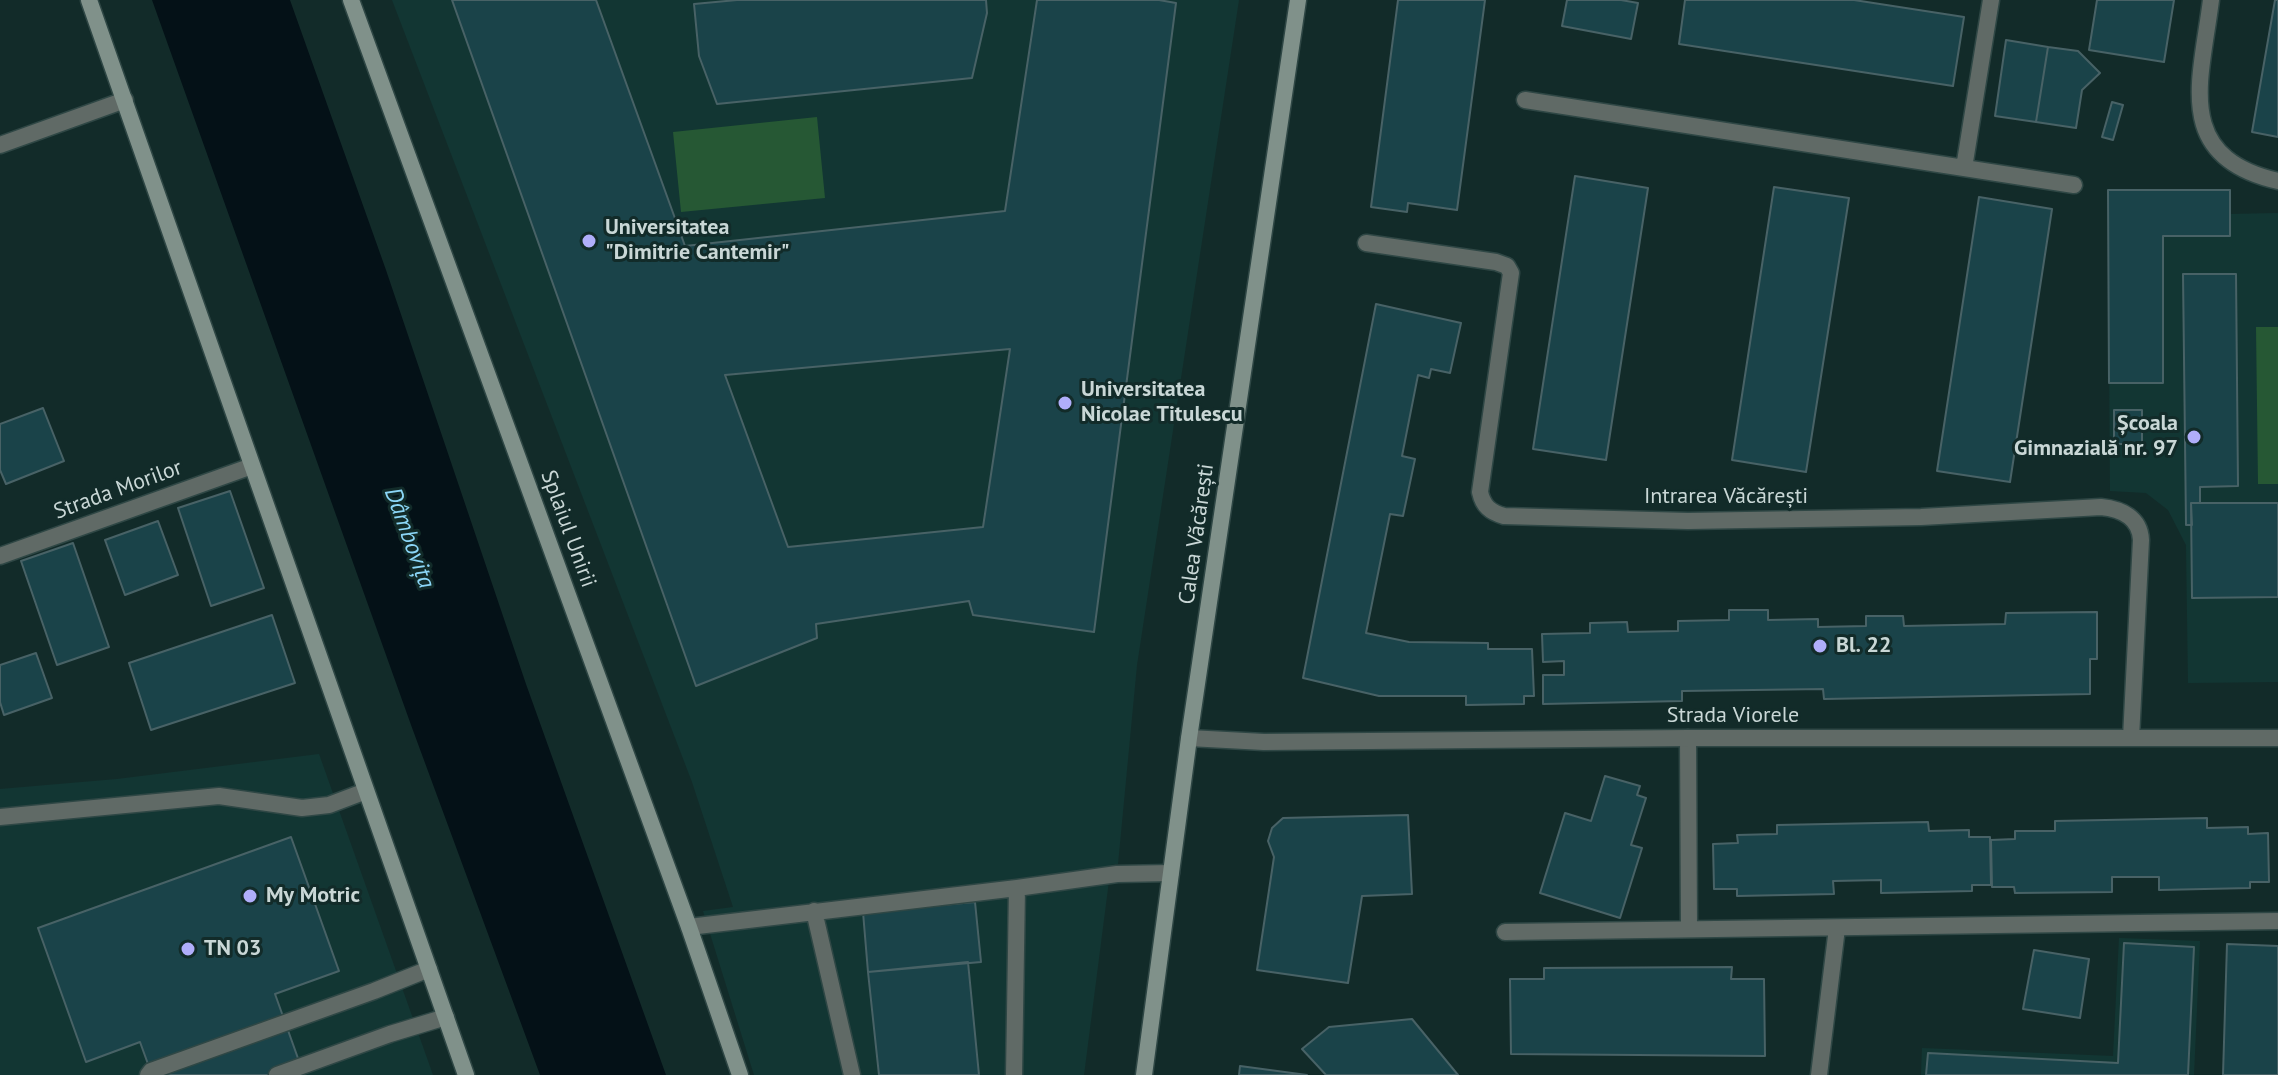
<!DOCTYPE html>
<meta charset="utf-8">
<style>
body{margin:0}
canvas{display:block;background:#122b29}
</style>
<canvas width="2278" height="1075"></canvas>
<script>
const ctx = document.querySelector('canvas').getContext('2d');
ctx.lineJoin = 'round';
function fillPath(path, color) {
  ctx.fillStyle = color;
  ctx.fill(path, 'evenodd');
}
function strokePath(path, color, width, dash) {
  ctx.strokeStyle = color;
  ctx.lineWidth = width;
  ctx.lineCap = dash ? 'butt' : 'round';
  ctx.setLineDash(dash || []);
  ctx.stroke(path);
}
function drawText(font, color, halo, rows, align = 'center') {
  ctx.font = font + ' "PT Sans",sans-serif';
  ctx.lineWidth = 6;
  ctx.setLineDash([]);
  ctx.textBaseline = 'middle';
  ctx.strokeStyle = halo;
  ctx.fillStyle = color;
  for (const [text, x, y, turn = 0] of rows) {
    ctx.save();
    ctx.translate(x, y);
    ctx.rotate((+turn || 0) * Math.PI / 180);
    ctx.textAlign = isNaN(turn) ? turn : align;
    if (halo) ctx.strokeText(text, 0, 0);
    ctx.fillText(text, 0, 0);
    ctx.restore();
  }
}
fillPath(new Path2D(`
 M392,0H1239L1137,665L1118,864L1111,865L1084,1075H754L703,911L733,907L692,782Z
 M2108,190H2230V214L2278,213V682L2188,683L2186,545L2168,510L2146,493L2110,491Z
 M319,754L433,1075H0V789L117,779Z
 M2119,938L2200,941L2194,1075H1921L1922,1048L2113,1056Z`), '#123633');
fillPath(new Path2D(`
 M817,117L825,198L681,212L673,132Z
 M2256,327H2278V484H2258Z`), '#265834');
fillPath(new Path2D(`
 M152,0H290L386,270L526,684L666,1075H540L411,725Z`), '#041117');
const building = new Path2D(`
 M452,0H596L685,246L1005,211L1037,0H1159L1176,3L1094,632L973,615L969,601L816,624L817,638L696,686ZM1010,349L983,527L788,547L725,375Z
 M737,0H986L987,13L972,78L717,104L699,56L694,4Z
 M1398,0H1485L1457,210L1408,203L1407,212L1371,207Z
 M1567,0H1621L1638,3L1631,39L1562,26Z
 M1685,0H1854L1964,17L1953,86L1679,44Z
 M2097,0H2174L2164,62L2089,50Z
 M2275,0H2278V137L2252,132Z
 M2006,40L2048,47L2036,122L1995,116Z
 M2048,47L2078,51L2100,73L2082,90L2076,128L2036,122Z
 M2112,102L2123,105L2113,140L2102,137Z
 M1575,176L1648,188L1606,460L1533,449Z
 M1774,187L1849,198L1806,472L1732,460Z
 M2108,190H2230V236H2163V383H2109Z
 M1979,197L2052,209L2010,482L1937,471Z
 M2183,274H2236L2238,486L2200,487V503H2191L2192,525H2186Z
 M1376,304L1461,323L1450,373L1431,369L1429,378L1418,375L1402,456L1415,459L1403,516L1390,514L1366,633L1409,642L1488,643V649H1532L1534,696H1524V704L1466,705V696H1379L1303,678Z
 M43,408L64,461L6,484L0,470V424Z
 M2114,410H2142V444H2114Z
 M230,491L264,588L211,606L178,508Z
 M2191,503H2278V597L2192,598Z
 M158,521L178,575L125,595L105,540Z
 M73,543L109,647L57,665L21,561Z
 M1729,610H1768V620L1818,619V627L1866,626V616H1903L1904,626L2005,624L2006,613L2097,612V659H2090V694L1824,699L1823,689L1682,691V701L1543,704V675H1564V661L1543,662L1542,634L1590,633V623L1627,622L1628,632L1678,631V621L1729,620Z
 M272,615L295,683L151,730L129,663Z
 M36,653L52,698L4,715L0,702V665Z
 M1605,776L1640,786L1637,795L1646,798L1631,845L1642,848L1620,918L1540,893L1565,813L1591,821Z
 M1408,815L1412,894L1362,896L1348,983L1257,970L1274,857L1268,841L1272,828L1283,818Z
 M2207,818V828L2248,827V834L2268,833L2269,882H2250V888L2159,890V877H2112V892L2015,893L2014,887H1992L1991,840L2015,839V831H2055V821Z
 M1928,822L1929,831L1969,830V837H1990L1991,885H1972V891L1881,893V880L1833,881L1834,894L1737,896V889H1714L1713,844L1738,843L1737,835L1777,834V825Z
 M291,837L339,971L275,994L304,1075H152L140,1042L86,1062L38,928Z
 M975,902L981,962L868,972L863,912Z
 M2124,943L2194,947L2188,1075H1926L1928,1053L2118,1063Z
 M2227,944L2278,946V1075H2223Z
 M2034,950L2089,959L2080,1018L2023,1009Z
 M968,962L979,1075H879L868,972Z
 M1732,967L1731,979H1764L1765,1056L1511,1054L1510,979H1544V968Z
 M1412,1019L1458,1075H1326L1302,1049L1329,1027Z
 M1240,1066L1307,1075H1239Z`);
fillPath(building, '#1a4349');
strokePath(building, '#486266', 2);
const service = new Path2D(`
 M1525,100L2074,185
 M1964,168L1991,0
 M1688,738L1689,929
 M0,817L219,796L302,808L329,805L366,791
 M814,911L852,1075
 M689,927L1017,888L1117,874L1171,873
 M1505,932L2278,921
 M148,1075L151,1071L374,991L429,969
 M277,1075L390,1034L446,1017
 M1014,1075L1017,888
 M1819,1075L1837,928`);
const minor = new Path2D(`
 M2211,0C2201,80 2172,157 2278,181
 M0,145L125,100
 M1366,243L1496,262L1507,266L1511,273L1480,492C1483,506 1490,512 1504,516L1688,521L1921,517L2101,507C2122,509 2140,518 2141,540L2131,738
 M1189,738L1264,742L1688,738H2278`);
const tertiary = new Path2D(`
 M0,556L252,466`);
const secondary = new Path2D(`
 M89,0L466,1075
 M351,0L689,927L740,1075
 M1144,1075L1189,738L1298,0`);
strokePath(service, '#2f4745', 19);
strokePath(minor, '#2f4745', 19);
strokePath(tertiary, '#2f4745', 19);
strokePath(secondary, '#2f4745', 19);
strokePath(service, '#606a66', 16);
strokePath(minor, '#606a66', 16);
strokePath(tertiary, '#606a66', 16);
strokePath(secondary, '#80918a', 16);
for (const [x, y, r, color] of [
 [589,241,8,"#b0aefa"],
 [1065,403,8,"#b0aefa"],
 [2194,437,8,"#b0aefa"],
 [1820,646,8,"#b0aefa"],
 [250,896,8,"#b0aefa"],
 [188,949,8,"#b0aefa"]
]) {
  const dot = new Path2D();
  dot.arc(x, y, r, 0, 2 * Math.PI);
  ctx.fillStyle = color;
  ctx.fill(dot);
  strokePath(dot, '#122b29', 3);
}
drawText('bold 22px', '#c9d7d6', '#122b29', [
 ["Universitatea",605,228],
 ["\"Dimitrie Cantemir\"",605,253],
 ["Universitatea",1081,390],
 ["Nicolae Titulescu",1081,415],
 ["Școala",2178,424,"right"],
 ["Gimnazială nr. 97",2178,449,"right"],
 ["Bl. 22",1836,646],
 ["My Motric",266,896],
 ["TN 03",204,949]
], 'left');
drawText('22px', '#c9d7d6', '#122b29', [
 ["Strada Morilor",118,490,-20],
 ["Intrarea Văcărești",1726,497],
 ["Splaiul Unirii",568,529,70],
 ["Calea Văcărești",1197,534,-82],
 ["Strada Viorele",1733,716]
]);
drawText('italic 24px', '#8bd6f7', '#122b29', [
 ["Dâmbovița",409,538,70]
]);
</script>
